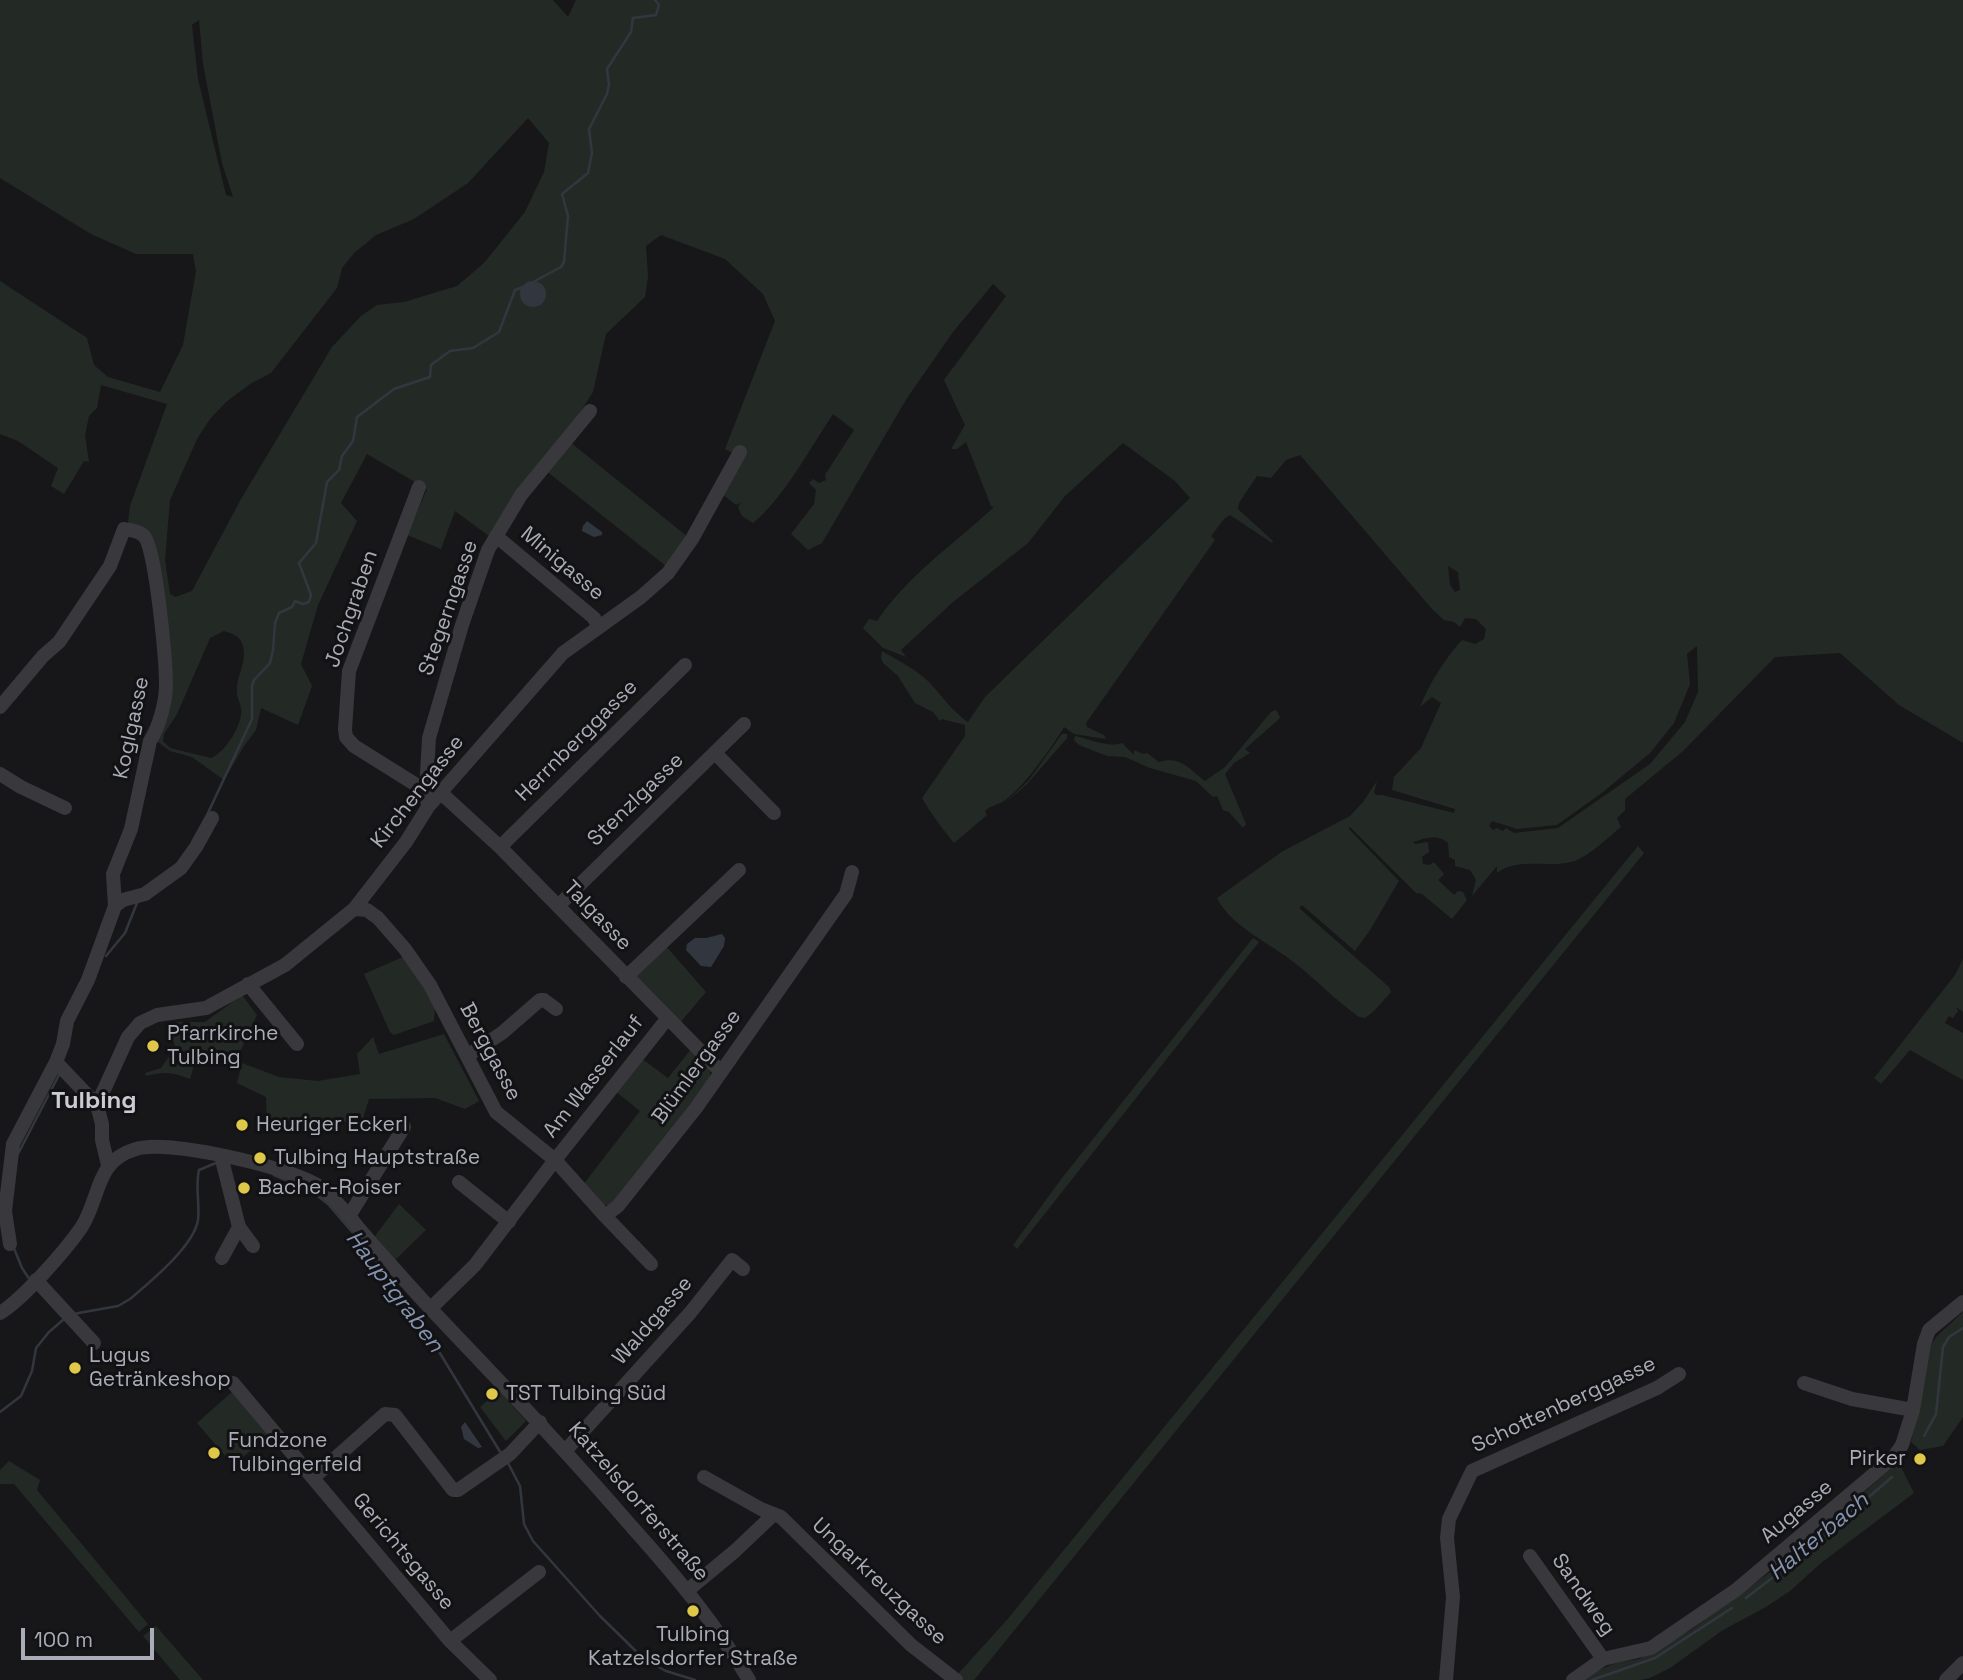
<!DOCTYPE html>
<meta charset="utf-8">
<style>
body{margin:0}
#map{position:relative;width:1963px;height:1680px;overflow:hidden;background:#171719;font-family:"Space Grotesk",sans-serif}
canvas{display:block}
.scale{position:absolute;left:21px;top:1628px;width:133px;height:32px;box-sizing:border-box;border:4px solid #aaacb7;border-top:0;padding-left:9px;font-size:21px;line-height:24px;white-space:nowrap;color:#aaacb7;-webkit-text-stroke:5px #121214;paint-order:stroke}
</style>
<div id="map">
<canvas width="1963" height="1680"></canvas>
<div class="scale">100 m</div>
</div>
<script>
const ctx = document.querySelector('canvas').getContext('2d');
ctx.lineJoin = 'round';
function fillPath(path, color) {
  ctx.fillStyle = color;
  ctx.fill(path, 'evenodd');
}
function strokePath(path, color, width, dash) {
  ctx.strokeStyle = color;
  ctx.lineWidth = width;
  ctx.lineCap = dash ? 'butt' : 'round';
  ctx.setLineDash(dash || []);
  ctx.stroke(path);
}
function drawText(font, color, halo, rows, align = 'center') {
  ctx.font = font + ' "Space Grotesk",sans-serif';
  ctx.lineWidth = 6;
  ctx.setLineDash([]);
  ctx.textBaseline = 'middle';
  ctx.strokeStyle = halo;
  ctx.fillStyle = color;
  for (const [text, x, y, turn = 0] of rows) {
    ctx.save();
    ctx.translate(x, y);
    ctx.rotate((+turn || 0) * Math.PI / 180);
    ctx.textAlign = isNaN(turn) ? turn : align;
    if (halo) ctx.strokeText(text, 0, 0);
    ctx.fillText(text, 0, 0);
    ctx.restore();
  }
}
fillPath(new Path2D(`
 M0,0H553L568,17L576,0H1963V743L1899,705L1840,653L1775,657L1683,751L1625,799V810L1617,818L1621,827C1608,837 1593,853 1577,860C1552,870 1519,856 1497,873V866L1472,896L1476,880L1470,870L1455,866V860L1449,857L1448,843C1436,833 1426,838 1413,842L1415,844L1428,842L1429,852L1422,857L1423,864L1429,865L1434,862L1444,874L1438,880L1454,895L1458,891L1463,892L1467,900L1452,919L1422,894L1416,893L1350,827L1349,829L1399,881L1370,930L1355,951L1302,905L1299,908L1389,987L1391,992L1374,1011L1365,1018L1359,1017C1336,1001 1318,981 1296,964C1271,943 1232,928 1217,898L1283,851L1350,816L1363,802L1377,781L1374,792L1376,795H1382L1454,813L1455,809L1392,790L1394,777L1421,748L1441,703L1432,697L1420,707C1430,682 1444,660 1462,640L1475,644L1484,639L1486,629L1476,619L1465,618L1460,627L1454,622L1444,620L1432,609L1300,455L1286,460L1271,478L1257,476L1239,503L1238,509L1273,541L1272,543L1230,515L1224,519L1211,536L1215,540L1086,723L1087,727L1104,735L1106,739L1074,734L1064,727C1053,746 1023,788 1004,801C998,805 991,805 985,811L987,815L954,843C942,828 931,814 922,798L965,736V725L942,719L940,721L933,712L915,703L898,676L883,663L881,658L882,651C899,661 915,669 929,682C942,696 952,711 968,722L985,697L1190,498L1175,481L1123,443L1065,496L1028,543L953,602L901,650L906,657L883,648L863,628L869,619L877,621C908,575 953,545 994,507L991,506L966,442L957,449H951L965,425L944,380L1006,296L993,284L953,332L907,398L822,543L808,550L791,534L814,504L816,490L809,483L813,479L819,483L826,480L825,475L854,430L833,414C811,447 783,499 753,523L742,516L738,507L741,502L736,505L722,494L743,458L725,449L775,321L763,294L725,259L661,235L646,246L648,276L645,297L606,334L593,392L565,436L489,536L455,511L441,549L407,535L427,489L367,454L341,503L357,521L318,605L301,664L312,686L298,725L261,708L256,730L244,746L224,780L192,757L170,751L155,740L162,717L152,546L128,523L130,506L167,404L101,385L97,408L89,416L85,435L89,462L84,461L64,494L51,486L58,468L18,441L0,434V281L87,338L94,365L108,377L160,392L183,345L196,271L193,254H136L91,234L0,178ZM199,20L203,64L222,163L233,197L226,195L198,79L192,25ZM528,118L549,143L544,172L525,212L484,263L457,286L404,302L377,305L361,316L332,347L241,499L192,591L175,597L170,594L165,560L170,500L197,439L210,419L226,402L250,384L271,373L337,288L342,268L354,253L376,235L414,219L468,183ZM1448,566L1458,572L1460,590L1455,592L1450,585ZM224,631C232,634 239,635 242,643C248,658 239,671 237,686C236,698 239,698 241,708C244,723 225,753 211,758L170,748L163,741L164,734L177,714L210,638ZM1697,646L1698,692L1685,722L1650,764L1558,828L1514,833L1506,828L1503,831L1497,828L1493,830L1489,826L1492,821L1517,829L1557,825L1603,792L1650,753L1674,723L1690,684L1687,654Z
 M570,442L688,537L666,566L545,470Z
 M1276,710L1280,717L1278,720L1245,749L1250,753L1234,763L1225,774L1246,824L1243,828L1229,812L1223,810L1217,796L1213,797L1196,781L1150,768L1125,757L1107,756L1079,745L1074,740L1075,736C1090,739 1108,748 1122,743L1134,755V750L1143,754L1147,753L1159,762C1181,755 1190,770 1205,781L1225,767L1271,712Z
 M1062,734H1067V738L1027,784L1004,804L1029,780Z
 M1638,846L1644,853L974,1680H964L957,1675L1006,1621Z
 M1253,938L1259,942L1017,1249L1013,1245L1062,1178Z
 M665,945L706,992L679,1024L636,979L637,973Z
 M405,956L435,1007L434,1021L394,1035L390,1032L364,974Z
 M1963,959V1012L1956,1007L1958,1011L1953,1018L1949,1016L1945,1023L1963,1033V1080L1910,1050L1881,1084L1874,1078L1955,975Z
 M242,995L257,1015L237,1058L227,1052L196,1058L190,1079C173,1072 164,1071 146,1076L145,1073L161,1068L175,1048L174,1042L166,1034L170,1022H205Z
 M444,1034L479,1101L465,1109L435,1098L369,1099L363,1118L322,1126L267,1122L266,1097L237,1083L242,1063L279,1077L318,1081L360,1074L357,1054L373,1037L379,1054Z
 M691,1049L709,1068L711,1078L611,1205H603L583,1185L640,1111L615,1091L642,1059L668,1078Z
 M399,1204L426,1230L395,1260L375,1236Z
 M1963,1312V1417L1943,1446L1920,1450L1911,1442L1922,1395L1929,1348L1937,1336Z
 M499,1391L526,1421L506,1441L480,1407Z
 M232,1392L271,1434L233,1465L197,1423Z
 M9,1461L40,1480L37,1490L148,1624L139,1632L14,1484H0V1470Z
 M1894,1466L1901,1467L1914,1493L1821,1563L1790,1591L1766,1607L1723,1630L1670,1668L1650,1678L1640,1680H1583L1593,1672L1619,1662L1639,1659L1691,1630L1784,1562Z
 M156,1626L203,1680H180L143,1636Z`), '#232a25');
fillPath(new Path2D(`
 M520 294a13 13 0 1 1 26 0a13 13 0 1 1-26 0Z
 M587,521L602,532V535L594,537L582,531L583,526Z
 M722,934L725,938L724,946L711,967L701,966L686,950L687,944L695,938H706Z
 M465,1422L482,1447L478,1448L464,1439L461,1427Z`), '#32373f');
strokePath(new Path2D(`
 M535,281L561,267L564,262L568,216L562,194L588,173L592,153L589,129L607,94L609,84L607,69L631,32L633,18L656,15L659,5L655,0
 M207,815L252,719V686L254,680L270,663L273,650L275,623L279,613L292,607L295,601L303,604L309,602L311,595L299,563L316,543L327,482L339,470L342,456L353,441L357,417L394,389L430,377L431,365L450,351L473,348L499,332L515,290L523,287
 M106,956L125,933L137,903
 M18,1154L60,1073
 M274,1175L311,1191L328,1204L365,1247L424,1327L502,1455
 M13,1246L22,1268L30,1280
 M73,1314L118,1306L130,1299C150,1282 194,1246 198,1220C200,1203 195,1187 199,1170L216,1163
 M0,1412L21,1396L32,1371L36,1348L49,1332L64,1319
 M1924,1436L1936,1414L1943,1347L1949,1337L1963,1328
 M508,1463L520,1486L524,1524L533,1541L600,1616L645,1660L666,1671L695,1680
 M1746,1598L1797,1559L1892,1477
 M1592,1680L1655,1658L1732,1608`), '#32373f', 2.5);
strokePath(new Path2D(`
 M419,487L349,671L345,729L346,737L354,746L426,791
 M496,536L594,618L598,626
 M0,707L43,656L59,642L110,566L124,529C131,530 139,531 144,536C156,548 166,663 166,685C166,702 159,727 150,741L131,829L113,874L115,906
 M715,753L774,813
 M0,774L21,787L65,808
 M440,792L500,847L721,1072
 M428,807L426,791L429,738L462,625L488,550L521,495L590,411
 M500,847L685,665
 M558,906L744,724
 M354,909L367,910L378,918L405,949L430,985L496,1112L555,1160L475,1265L430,1309
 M626,977L739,870
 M248,984L297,1044
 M667,1019L555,1160L605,1216L618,1206L696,1108L846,894L852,872
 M467,1056L502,1033L540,1000H544L556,1009
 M56,1062L97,1105L102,1124V1140L108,1165
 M97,1105L128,1037L140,1023L157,1015L206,1008L285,965L354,909L406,842L428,807L563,653L641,597L668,573L692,539L740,452
 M221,1156L239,1227L253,1246
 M459,1182L509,1222
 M349,1216L404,1127
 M605,1216L651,1264
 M10,1244L5,1211L13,1144L56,1062L63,1044L67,1021L88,980L115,906L123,900L145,894L181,868L196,847L212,818
 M222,1258L239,1227
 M36,1280L94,1343
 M0,1313C23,1299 65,1251 81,1228C101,1198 94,1161 136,1149C168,1139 288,1167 317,1185C334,1197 348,1215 361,1231C384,1257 406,1282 429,1307C498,1380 567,1451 632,1527C675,1575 716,1624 749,1680
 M233,1383L450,1641L490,1680
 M1804,1383L1852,1399L1913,1410
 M566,1450L690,1313L732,1260L743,1269
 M314,1477L385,1414L395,1415L453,1490H458L510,1454L540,1422
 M704,1477L761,1509L781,1517L911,1645L956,1680
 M1530,1556L1603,1659
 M688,1590L735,1551L774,1514
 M450,1641L539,1572
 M1446,1680L1453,1597L1447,1538L1449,1519L1472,1471L1657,1388L1679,1374
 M1573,1680L1603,1659L1651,1648L1736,1590L1894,1457L1902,1445L1913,1410L1924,1344L1929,1330L1963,1302
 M1946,1680L1963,1663`), '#38383d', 14);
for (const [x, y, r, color] of [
 [153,1046,7,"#dec749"],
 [242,1125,7,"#dec749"],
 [260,1158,7,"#dec749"],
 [244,1188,7,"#dec749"],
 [75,1368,7,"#dec749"],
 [492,1394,7,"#dec749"],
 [214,1453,7,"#dec749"],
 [1920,1459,7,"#dec749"],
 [693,1611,7,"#dec749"]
]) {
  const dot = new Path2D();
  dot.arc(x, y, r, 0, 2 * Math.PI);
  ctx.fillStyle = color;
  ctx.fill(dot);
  strokePath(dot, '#121214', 2.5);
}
drawText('21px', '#aaacb7', '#121214', [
 ["Minigasse",562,564,40],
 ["Stegerngasse",449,608,-71],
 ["Jochgraben",352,609,-71],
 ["Koglgasse",132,728,-78],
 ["Herrnberggasse",577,741,-45],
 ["Kirchengasse",418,792,-52],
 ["Stenzlgasse",636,800,-44],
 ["Talgasse",597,916,46],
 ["Berggasse",490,1052,62],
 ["Blümlergasse",697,1067,-54],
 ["Am Wasserlauf",594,1077,-52],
 ["Waldgasse",653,1321,-49],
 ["Schottenberggasse",1564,1405,-25],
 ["Katzelsdorferstraße",638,1502,49],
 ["Augasse",1797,1512,-40],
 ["Gerichtsgasse",403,1552,50],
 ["Ungarkreuzgasse",879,1582,43],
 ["Sandweg",1583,1595,55]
]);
drawText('21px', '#aaacb7', '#121214', [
 ["Pfarrkirche",167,1034],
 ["Tulbing",167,1058],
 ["Heuriger Eckerl",256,1125],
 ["Tulbing Hauptstraße",274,1158],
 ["Bacher-Roiser",258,1188],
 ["Lugus",89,1356],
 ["Getränkeshop",89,1380],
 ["TST Tulbing Süd",506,1394],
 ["Fundzone",228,1441],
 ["Tulbingerfeld",228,1465],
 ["Pirker",1906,1459,"right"],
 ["Tulbing",693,1635,"center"],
 ["Katzelsdorfer Straße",693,1659,"center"]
], 'left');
drawText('italic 23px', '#8594ae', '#121214', [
 ["Hauptgraben",394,1292,53],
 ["Halterbach",1819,1537,-40]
]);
drawText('bold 24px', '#cbccd3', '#121214', [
 ["Tulbing",94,1101]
]);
</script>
